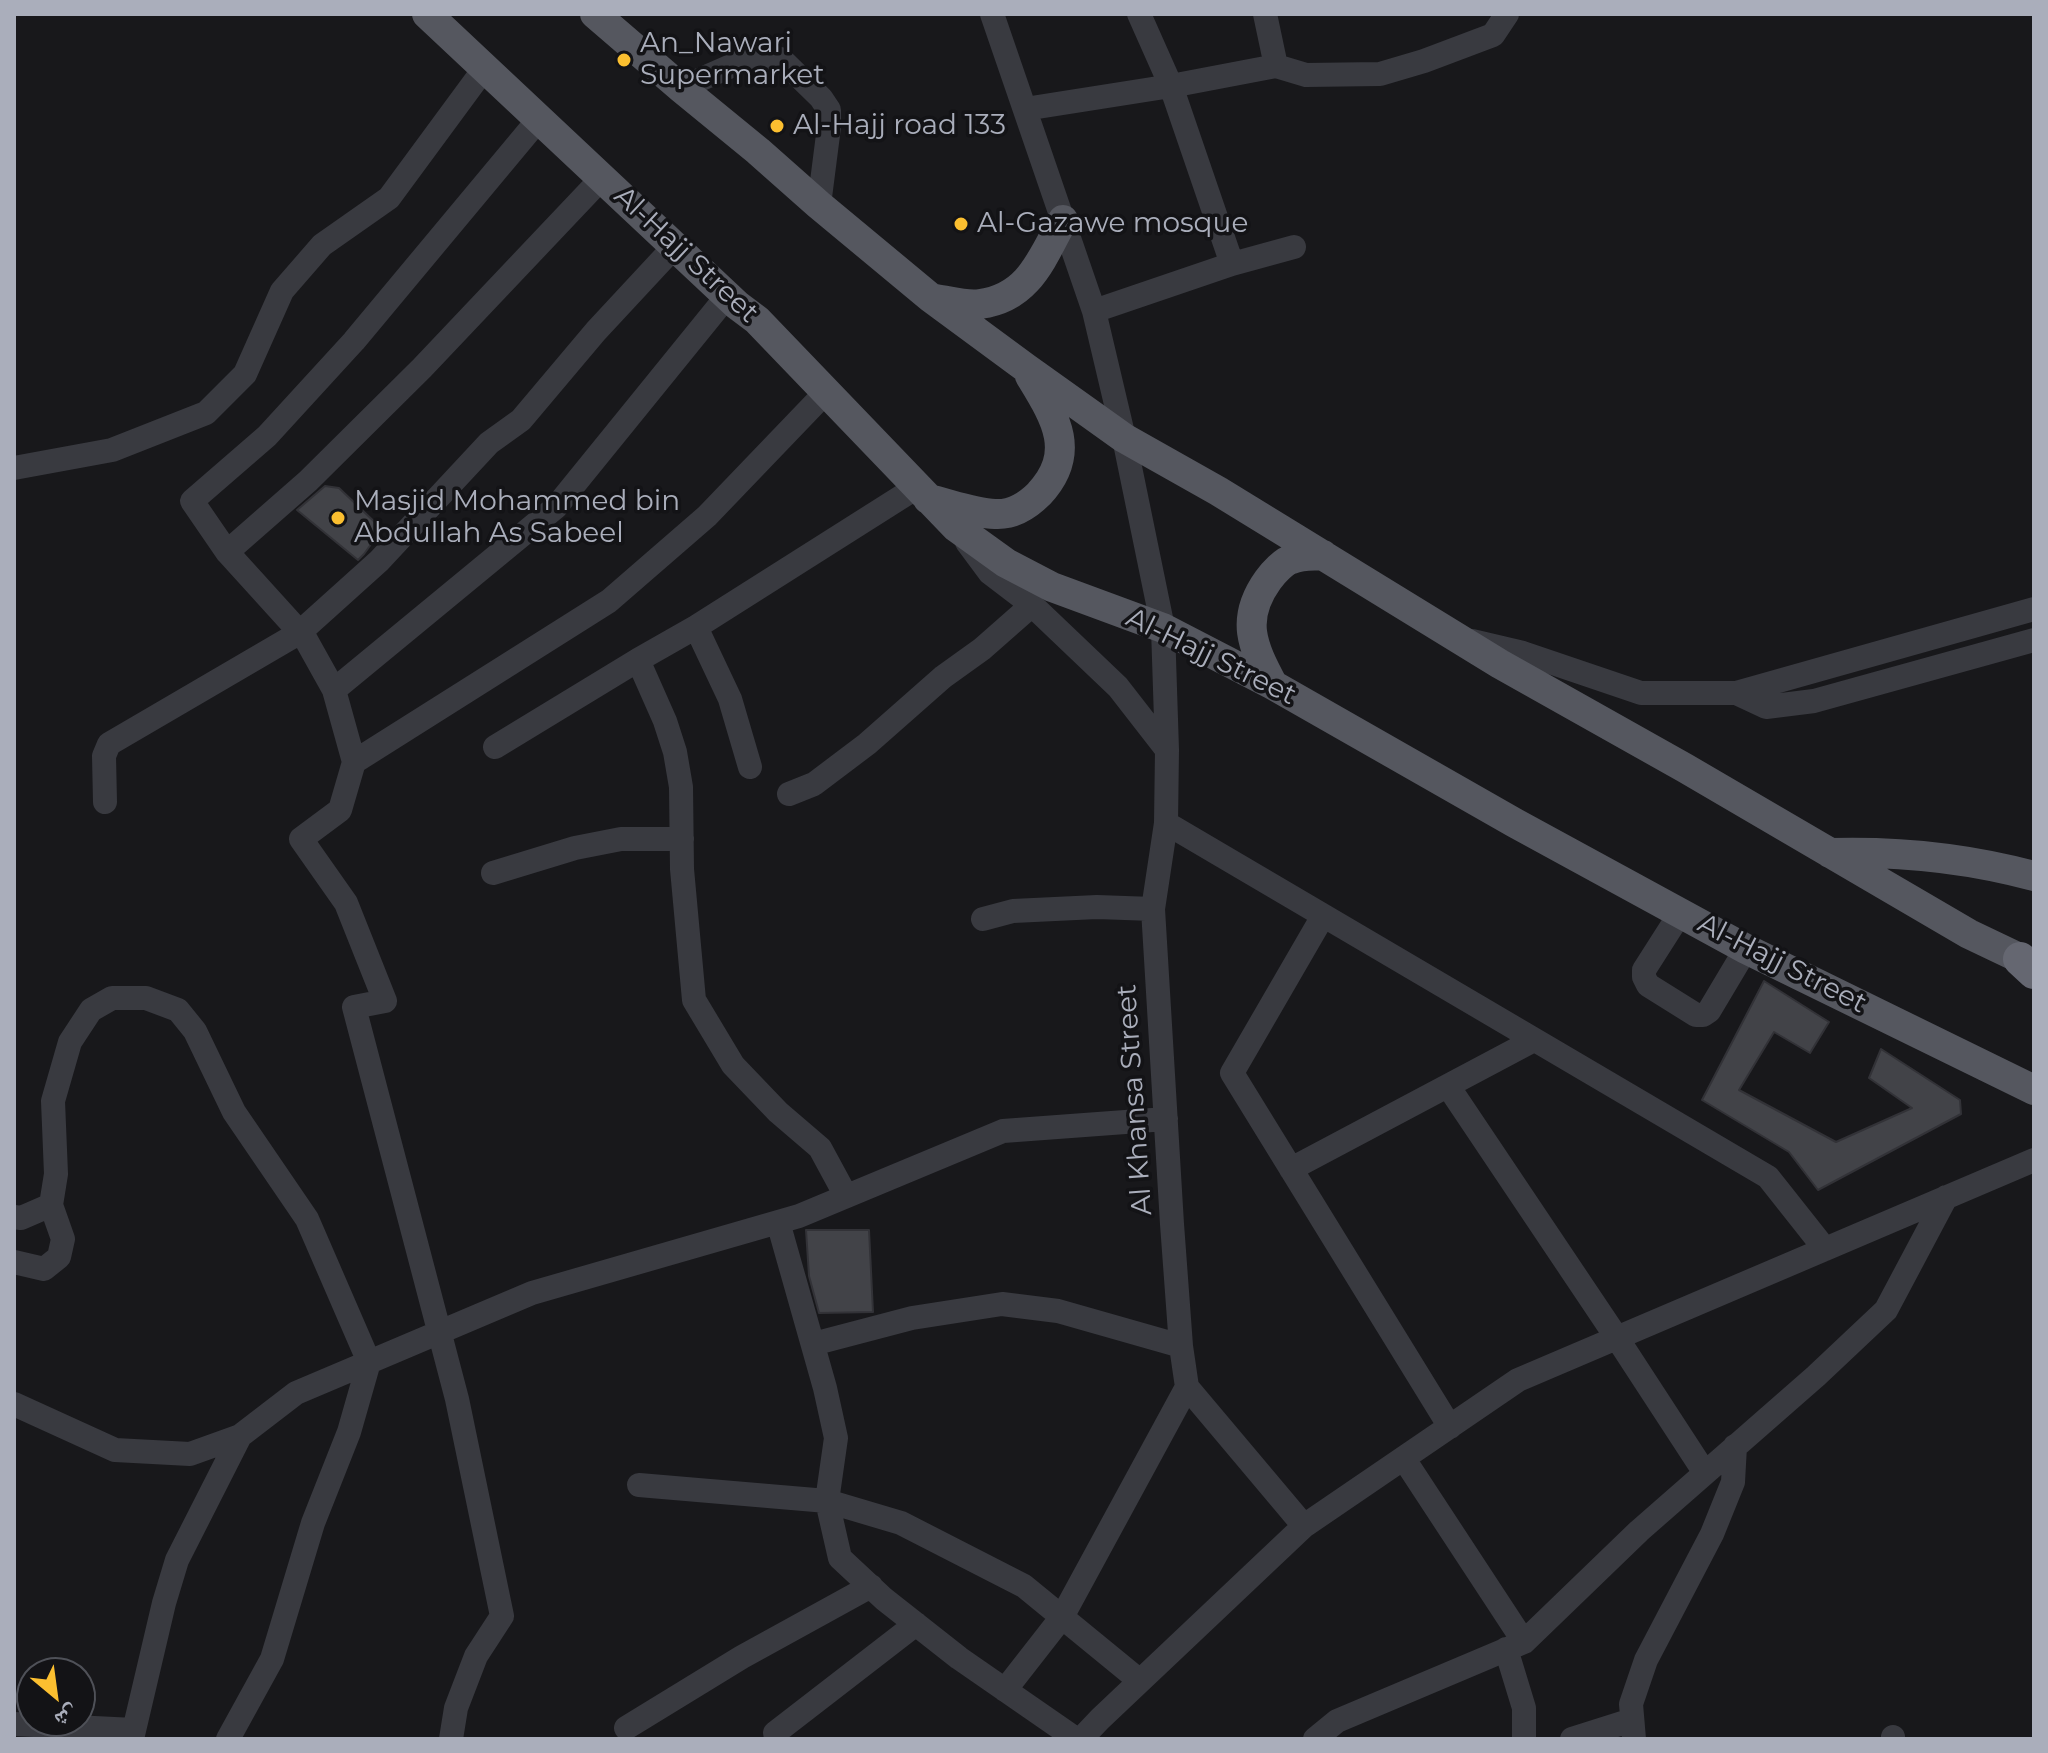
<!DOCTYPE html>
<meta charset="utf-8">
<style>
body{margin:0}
#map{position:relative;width:2048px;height:1753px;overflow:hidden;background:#18181b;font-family:Montserrat,"Noto Naskh Arabic",sans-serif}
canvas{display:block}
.frame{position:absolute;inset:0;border:16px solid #aaaebb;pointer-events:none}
.north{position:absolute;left:16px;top:1657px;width:80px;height:80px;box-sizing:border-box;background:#131316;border:2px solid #4f5158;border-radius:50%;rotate:151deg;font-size:22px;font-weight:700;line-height:32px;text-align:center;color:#aaaebb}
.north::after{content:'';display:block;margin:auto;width:28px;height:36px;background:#fbbf30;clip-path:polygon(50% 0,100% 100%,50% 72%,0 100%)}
</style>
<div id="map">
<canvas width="2048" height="1753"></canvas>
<div class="frame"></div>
<div class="north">ش</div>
</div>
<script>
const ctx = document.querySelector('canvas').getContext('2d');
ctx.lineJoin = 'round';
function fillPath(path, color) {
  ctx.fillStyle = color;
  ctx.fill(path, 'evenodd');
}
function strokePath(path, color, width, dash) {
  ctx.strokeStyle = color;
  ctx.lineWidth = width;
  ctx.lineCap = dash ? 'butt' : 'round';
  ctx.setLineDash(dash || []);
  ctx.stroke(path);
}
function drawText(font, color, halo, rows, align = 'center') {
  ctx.font = font + ' Montserrat,sans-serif';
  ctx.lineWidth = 7;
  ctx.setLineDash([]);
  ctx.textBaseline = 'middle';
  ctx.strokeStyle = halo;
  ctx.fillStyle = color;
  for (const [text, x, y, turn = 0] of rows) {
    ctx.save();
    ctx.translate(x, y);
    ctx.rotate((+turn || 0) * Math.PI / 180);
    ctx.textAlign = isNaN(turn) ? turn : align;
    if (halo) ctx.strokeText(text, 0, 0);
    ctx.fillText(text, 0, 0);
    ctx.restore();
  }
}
const building = new Path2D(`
 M325,486L339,488L382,529L364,554L358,560L297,510Z
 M1764,981L1829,1022L1810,1053L1774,1032L1739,1090L1836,1142L1912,1108L1869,1078L1881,1049L1960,1100L1961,1114L1818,1190L1789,1152L1702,1100Z
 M806,1230H869L873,1312L819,1313L809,1276Z`);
fillPath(building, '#424348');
strokePath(building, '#323237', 2);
strokePath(new Path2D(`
 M992,14L1094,311L1124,438L1163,628L1167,750L1166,823L1153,909L1172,1224L1181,1346L1187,1387L1304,1526
 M1139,14L1171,86L1232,264
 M1276,66L1306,75L1380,74L1424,61L1493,35L1507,14
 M681,88L747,59L765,58L781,59L821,98L829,110V127L819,205
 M1025,109L1171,86L1276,66L1265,14
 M1094,311L1232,264L1294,247
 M14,468L112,450L206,413L245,374L282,291L322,245L389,198L484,69
 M967,542L990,573L1032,605L1118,687L1167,750
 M227,552L308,481L422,368L602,178
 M696,627L730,699L750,767
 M1472,641L1523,653L1641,693H1736L2034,609
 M638,660L696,627L917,487
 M334,690L556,507L728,295
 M1736,693L1766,707L1814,701L2034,640
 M495,747L638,660L665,721L675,752L681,787L682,869L694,1000L733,1065L778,1112L820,1148L846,1196
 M354,762L609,601L707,516L826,392
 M789,794L814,784L867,744L943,677L982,649L1032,605
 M105,802L104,756L109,744L299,633L379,561L489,443L521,420L596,331L675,246
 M1166,823L1768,1177L1825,1249
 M493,873L575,848L621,839H682
 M1681,912L1644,970V977L1648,985L1696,1015H1703L1709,1011L1746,949
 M1323,916L1232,1073L1450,1427
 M983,919L1013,911L1097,907L1153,909
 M1448,1086L1617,1338L1705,1473
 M1291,1169L1534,1040
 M14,1217L21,1218L51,1205L56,1174L53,1101L70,1042L91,1010L112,998H146L178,1010L195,1031L234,1112L307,1219L369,1362L349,1432L313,1523L272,1659L228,1739
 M778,1222L825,1388L836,1438L827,1501L840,1558L884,1599L959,1658L1076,1739
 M14,1262L44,1269L59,1257L63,1239L51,1205
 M813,1344L912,1318L1002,1304L1058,1311L1181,1346
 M14,1404L115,1450L190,1454L240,1436L296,1393L532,1293L799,1216L1003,1131L1166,1119
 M1404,1459L1524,1642
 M639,1485L827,1501L901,1523L1024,1586L1140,1681
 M1506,1649L1524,1708V1739
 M1005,1690L1062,1617L1187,1387
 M14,1724L134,1730
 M626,1728L742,1657L871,1586
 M775,1733L916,1624
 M132,1739L164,1603L177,1560L240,1436
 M451,1739L456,1708L476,1656L502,1616L457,1399L354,1007L385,1001L346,903L301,839L340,810L354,762L334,690L305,638L227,552L192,501L267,436L354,341L539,119
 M1081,1739L1100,1719L1304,1526L1518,1380L2034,1160
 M1315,1739L1337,1721L1524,1642L1639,1531L1816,1376L1886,1310L1946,1197
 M1572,1739L1632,1720
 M1634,1739L1631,1704L1646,1660L1712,1534L1733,1482L1735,1446
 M1893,1739V1737`), '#393a40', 24);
strokePath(new Path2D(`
 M427,14L737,305L757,320L956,527L1006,563L1052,587L1163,628L1273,685L1515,823L1746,949L2034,1090
 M595,14L681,88L758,151L819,205L931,298L1026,368L1124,438L1218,491L1500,664L1685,768L1969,934L2034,965
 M936,299C950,301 966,306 980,304C1029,298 1042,258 1063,220
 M928,499C950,504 973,513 995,514C1012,515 1027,506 1039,494C1078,452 1055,417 1030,376
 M1273,685C1252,646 1240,619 1268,580C1273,573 1284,561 1292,559C1301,555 1314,556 1323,555
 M1830,853C1900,851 1967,858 2034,876`), '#55575f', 30);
strokePath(new Path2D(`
 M2020,959L2034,972`), '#656771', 34);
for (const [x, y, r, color] of [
 [624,60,8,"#fbbf30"],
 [777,126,8,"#fbbf30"],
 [961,224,8,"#fbbf30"],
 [338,518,8,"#fbbf30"]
]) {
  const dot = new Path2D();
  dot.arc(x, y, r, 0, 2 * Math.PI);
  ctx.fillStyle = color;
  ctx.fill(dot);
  strokePath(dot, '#131316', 3);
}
drawText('28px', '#aaaebb', '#131316', [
 ["An_Nawari",640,44],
 ["Supermarket",640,76],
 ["Al-Hajj road 133",793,126],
 ["Al-Gazawe mosque",977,224],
 ["Masjid Mohammed bin",354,502],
 ["Abdullah As Sabeel",354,534]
], 'left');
drawText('28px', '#aaaebb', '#131316', [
 ["Al-Hajj Street",686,255,43],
 ["Al-Hajj Street",1211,657,26],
 ["Al-Hajj Street",1782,964,27],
 ["Al Khansa Street",1135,1100,-94]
]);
</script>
